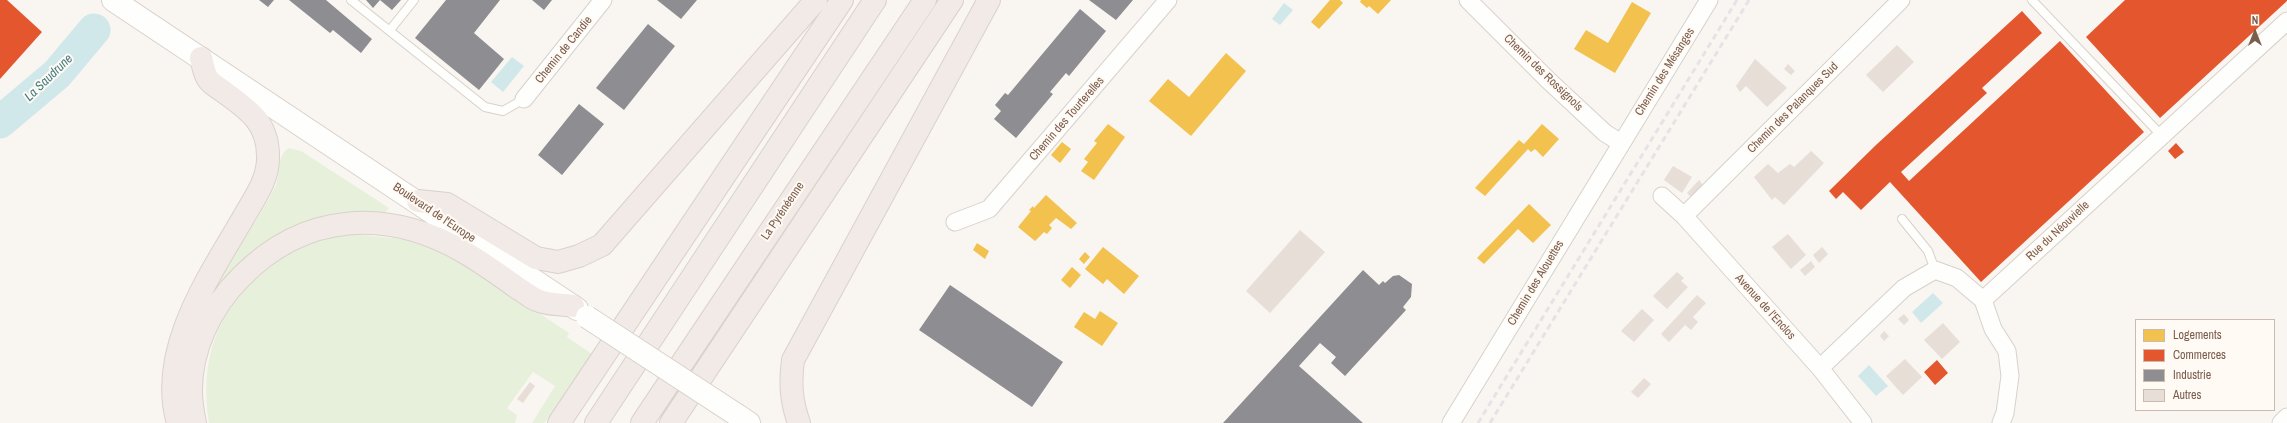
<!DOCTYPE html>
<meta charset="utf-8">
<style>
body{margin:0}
#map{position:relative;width:2287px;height:423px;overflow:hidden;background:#f9f5f0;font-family:"Archivo Narrow",sans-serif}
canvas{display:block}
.legend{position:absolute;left:2135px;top:319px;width:140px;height:92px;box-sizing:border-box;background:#fffaf3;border:1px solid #cabbb1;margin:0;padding:5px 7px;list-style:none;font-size:12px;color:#7a5c4d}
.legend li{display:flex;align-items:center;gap:8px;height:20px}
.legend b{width:20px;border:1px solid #cabbb1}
.north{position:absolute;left:2235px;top:12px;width:40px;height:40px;-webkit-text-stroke:3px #fffaf3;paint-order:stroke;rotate:0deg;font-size:11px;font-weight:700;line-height:16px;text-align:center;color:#7a5c4d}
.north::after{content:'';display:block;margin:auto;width:14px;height:18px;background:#7a5c4d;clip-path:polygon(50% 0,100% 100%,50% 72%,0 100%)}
</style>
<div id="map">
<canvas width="2287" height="423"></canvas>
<ul class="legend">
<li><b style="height:11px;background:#f2c14e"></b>Logements</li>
<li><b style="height:11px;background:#e4572e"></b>Commerces</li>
<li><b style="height:11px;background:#8d8d92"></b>Industrie</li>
<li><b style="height:11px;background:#e6ded7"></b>Autres</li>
</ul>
<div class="north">N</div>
</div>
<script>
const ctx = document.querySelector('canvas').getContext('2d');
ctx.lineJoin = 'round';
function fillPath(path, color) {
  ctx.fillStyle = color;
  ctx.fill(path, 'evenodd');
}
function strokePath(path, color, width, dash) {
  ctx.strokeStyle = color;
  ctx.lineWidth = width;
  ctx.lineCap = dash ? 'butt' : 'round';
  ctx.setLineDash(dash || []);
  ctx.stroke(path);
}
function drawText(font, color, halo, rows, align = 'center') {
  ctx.font = font + ' "Archivo Narrow",sans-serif';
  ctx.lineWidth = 4;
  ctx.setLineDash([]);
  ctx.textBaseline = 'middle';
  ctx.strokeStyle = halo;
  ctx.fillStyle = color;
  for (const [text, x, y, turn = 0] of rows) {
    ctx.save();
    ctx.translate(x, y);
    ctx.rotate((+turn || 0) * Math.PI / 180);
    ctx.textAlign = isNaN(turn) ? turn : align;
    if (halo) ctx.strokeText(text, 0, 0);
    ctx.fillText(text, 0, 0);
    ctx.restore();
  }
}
fillPath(new Path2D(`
 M289,148L301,151L389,208L383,215C363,216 342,215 323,218C267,225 236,276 204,316L212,292L269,199C271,194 274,190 276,185C280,172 277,155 289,148Z
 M352,234L412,240L446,252L569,333L567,337L595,356L544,423H532L555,386L533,372L507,408L517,415L515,423H209C199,358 217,309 269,268C281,259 296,248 311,243C324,238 338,237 352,234Z`), '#e7f0db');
fillPath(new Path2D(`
 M1284,3L1293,10L1280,25L1272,19Z
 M512,57L524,66L503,92L491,82Z
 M1933,293L1943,303L1921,323L1912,312Z
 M1869,365L1888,386L1876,396L1858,376Z`), '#d0e8ea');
fillPath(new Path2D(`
 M1330,0H1340L1343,3L1319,29L1311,22Z
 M1361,0H1391L1378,14L1369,6L1367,8L1360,2Z
 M1632,2L1651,13L1615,73L1574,49L1586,30L1608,43Z
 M1226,53L1246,71L1191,136L1149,101L1168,79L1189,97Z
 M1108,124L1125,137L1094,180L1081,171L1088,162L1084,159L1097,143L1094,141Z
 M1542,124L1559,139L1543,157L1535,149L1531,152L1528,149L1485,196L1475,188L1519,140L1524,144Z
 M1062,142L1071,149L1060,163L1051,155Z
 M1046,195L1077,223L1071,229L1056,218L1049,225L1052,228L1047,234L1044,232L1035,241L1018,227L1031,211L1029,210L1033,206L1034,208Z
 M1529,204L1551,225L1533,243L1518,229L1484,264L1477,258Z
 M977,243L989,251L985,259L973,250Z
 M1103,247L1139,276L1124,294L1107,279L1103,284L1085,269Z
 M1085,252L1090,257L1084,264L1079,259Z
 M1072,267L1081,275L1070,288L1061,280Z
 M1100,311L1118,323L1102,346L1074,327L1084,312L1095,319Z`), '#f2c14e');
fillPath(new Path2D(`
 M0,0H7L42,32L0,79Z
 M2125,0H2287V1L2160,118L2086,37Z
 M2022,11L2042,33L1982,88L1987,93L1901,172L1909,181L2060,41L2144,132L1981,282L1890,182L1861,210L1843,192L1836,199L1829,191L1876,145Z
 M2176,143L2184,152L2175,159L2168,151Z
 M1937,360L1948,373L1935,385L1924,372Z`), '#e4572e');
fillPath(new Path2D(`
 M259,0H274L268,7Z
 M289,0H326L372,39L361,53L333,30L330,33Z
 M366,0H401L392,10L380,0L373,8Z
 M446,0H500L474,33L504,59L479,90L415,38Z
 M532,0H552L544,10Z
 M657,0H697L681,19Z
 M1089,0H1133L1116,20Z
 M1080,9L1106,31L1069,76L1066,73L1050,92L1053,94L1016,138L994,119L1001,111L995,105L1005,93L1008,95Z
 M648,24L675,46L624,110L596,88Z
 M579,104L604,124L562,175L538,155Z
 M1363,270L1379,285L1383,281L1385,283L1393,276L1399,275L1412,284L1411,297L1403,307L1406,310L1345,376L1331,363L1336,357L1320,343L1299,366L1363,423H1223Z
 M950,285L1063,362L1032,407L919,330Z`), '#8d8d92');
strokePath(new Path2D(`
 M0,122L57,74L94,30`), '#d0e8ea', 33);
fillPath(new Path2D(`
 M1897,45L1914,62L1883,92L1866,75Z
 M1755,59L1787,88L1767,107L1746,86L1740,92L1736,86Z
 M1788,64L1795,71L1791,75L1784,69Z
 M1811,151L1824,163L1784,205L1775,197L1772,200L1754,177L1768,164L1778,173L1790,164L1794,167Z
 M1673,166L1692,177L1682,193L1664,180Z
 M1699,180L1703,185L1692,198L1687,193Z
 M1300,230L1325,252L1270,313L1246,291Z
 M1788,234L1806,255L1791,269L1772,247Z
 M1822,247L1828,254L1819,263L1813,255Z
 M1811,261L1815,267L1805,276L1800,270Z
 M1677,272L1684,278L1681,281L1688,287L1667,309L1653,296Z
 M1697,295L1706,303L1693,317L1698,322L1691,330L1685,325L1669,342L1661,334Z
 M1642,309L1654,320L1634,342L1621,331Z
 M1904,314L1909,320L1904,325L1898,319Z
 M1943,323L1960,342L1942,359L1924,340Z
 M1884,331L1889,336L1884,341L1880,336Z
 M1905,359L1922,377L1903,395L1886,376Z
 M1644,378L1651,384L1638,398L1631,392Z
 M530,382L535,386L523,403L517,399Z`), '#e6ded7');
const lane = new Path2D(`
 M351,0L485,107L503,111L524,99
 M2032,0L2162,136
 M390,30L414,0
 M1902,219L1928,251L1935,270`);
const street = new Path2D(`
 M1468,0L1548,80L1605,133L1621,143
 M524,99L603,0
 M1662,196L1684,216L1820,368L1863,423
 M1684,216L1901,0
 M955,222L989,209L1168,0
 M1983,300L1993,329L2007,351L2010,376L2005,413L2001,423
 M1820,368L1904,288L1935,270L1957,278L1983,300L2287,21
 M1451,423L1709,0
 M2281,423L2287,417`);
const secondary = new Path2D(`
 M113,0L577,309
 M737,415L749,423`);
const highway = new Path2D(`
 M418,201L447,204L536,258L558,262L579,256L602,245L816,0
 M178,423C157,352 208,278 242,220C253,200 269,180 268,156C268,123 249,110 224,92C219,88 211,84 208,79C204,74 203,64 201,58
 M195,423C193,413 191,403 191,393C190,350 211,307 241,277C305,212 387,208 464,252C483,263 501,276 519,289C525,292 531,298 537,300C547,305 562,304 573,306
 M559,423L842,0
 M596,423L875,0
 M642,423L925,0
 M671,423L952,0
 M799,423C791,401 790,383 793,360L989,0`);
strokePath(lane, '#d7d1cb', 10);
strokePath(street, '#d7d1cb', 19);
strokePath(secondary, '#d9d2cb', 24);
strokePath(highway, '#dad1cc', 24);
strokePath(lane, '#fefefd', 8);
strokePath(street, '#fefefd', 17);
strokePath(secondary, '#fefefd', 22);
strokePath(highway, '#f2eae7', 22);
strokePath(new Path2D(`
 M1478,423L1737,0
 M1490,423L1749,0`), '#e6e3e7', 3, [6, 4]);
const secondaryBridge = new Path2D(`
 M587,317L737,415`);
strokePath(secondaryBridge, '#d9d2cb', 24, []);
strokePath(secondaryBridge, '#fefefd', 22);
drawText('12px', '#7a5c4d', '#fffaf3', [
 ["Chemin de Candie",564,50,-51],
 ["Chemin des Mésanges",1665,72,-58],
 ["Chemin des Rossignols",1543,73,44],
 ["Chemin des Palanques Sud",1793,108,-45],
 ["Chemin des Tourterelles",1067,119,-49],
 ["La Pyrénéenne",783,211,-56],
 ["Boulevard de l'Europe",434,213,34],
 ["Rue du Néouvielle",2058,231,-43],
 ["Chemin des Alouettes",1536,283,-59],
 ["Avenue de l'Enclos",1765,307,48]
]);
drawText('italic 13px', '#437c86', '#fffaf3', [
 ["La Saudrune",49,78,-44]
]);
</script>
